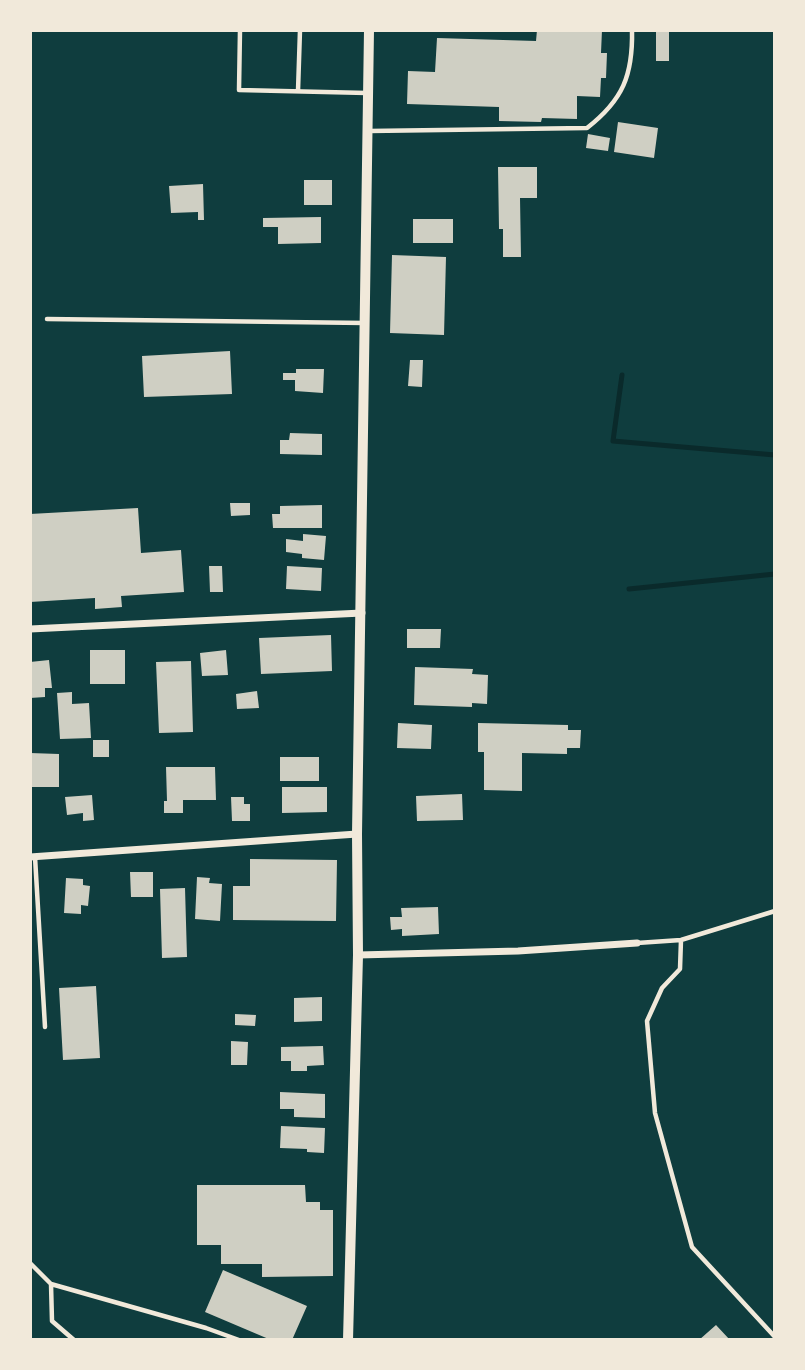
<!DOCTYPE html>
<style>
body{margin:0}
#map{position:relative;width:805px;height:1370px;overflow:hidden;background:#0f3d3e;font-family:Manrope,sans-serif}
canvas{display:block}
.frame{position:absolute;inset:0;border:32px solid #f1e9da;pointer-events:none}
</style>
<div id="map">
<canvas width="805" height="1370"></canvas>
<div class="frame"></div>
</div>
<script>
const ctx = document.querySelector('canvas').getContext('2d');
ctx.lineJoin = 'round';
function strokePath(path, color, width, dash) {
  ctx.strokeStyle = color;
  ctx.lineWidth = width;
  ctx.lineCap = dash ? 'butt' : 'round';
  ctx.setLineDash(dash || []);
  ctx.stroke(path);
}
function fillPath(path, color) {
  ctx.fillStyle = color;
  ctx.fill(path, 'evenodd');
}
strokePath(new Path2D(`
 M622,375L613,441L775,455
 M629,589L775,574`), '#0a2a2b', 5);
fillPath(new Path2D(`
 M537,30H602L601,53H607L606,78H601L600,97L577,96V119L542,118L541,122L499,121V107L407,104L408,71L435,72L437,38L536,41Z
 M656,30H669V61H656Z
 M618,122L658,128L654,158L614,152Z
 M588,134L610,138L608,151L586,148Z
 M498,167H537V198H520L521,257H503V229H499Z
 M304,180H332V205H304Z
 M203,184L204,220H198V212L171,213L169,186Z
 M321,217V243L278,244V227H263V218Z
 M413,219H453V243H413Z
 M392,255L446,257L444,335L390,333Z
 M230,351L232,394L144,397L142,356Z
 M410,360H423L422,387L408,386Z
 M296,369H324L323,393L295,391V380H283V373H296Z
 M290,433L322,434V455L280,454V440H289Z
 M230,503H250V515L231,516Z
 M322,505V528H273L272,514H280V506Z
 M138,508L141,553L181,550L184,592L121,596L122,607L95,609V598L30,602V514Z
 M303,534L326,536L324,560L302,558V554L286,552V539L303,541Z
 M209,566H222L223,592H210Z
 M287,566L322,568L321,591L286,589Z
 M407,629H441L440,648H407Z
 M331,635L332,671L261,674L259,638Z
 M90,650H125V684H90Z
 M226,650L228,675L202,676L200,653Z
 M49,660L52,688H45V697L30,698V662Z
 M191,661L193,732L159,733L156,662Z
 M415,667L473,669L472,674L488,675L487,704L472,703V707L414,705Z
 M257,691L259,708L237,709L236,694Z
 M72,692V704L89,703L91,738L60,739L57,693Z
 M398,723L432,725L431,749L397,748Z
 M478,723L568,725V730H581L580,748H567V754L522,753V791L484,790V752H478Z
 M93,740H109V757H93Z
 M30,753L59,754V787H30Z
 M280,757H319V781H280Z
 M166,767H215L216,800H183V813H164V801H167Z
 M282,787H327V812L282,813Z
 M462,794L463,820L417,821L416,796Z
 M92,795L94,820L83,821V813L67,815L65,797Z
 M231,797H244V804H250V821H232Z
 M250,859L337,860L336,921L233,920V886H250Z
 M130,872H153V897H131Z
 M197,877L210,878L209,883L222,884L220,921L195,919Z
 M66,878L83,879V885L90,886L88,906L81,905V914L64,913Z
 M185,888L187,957L162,958L160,889Z
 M438,907L439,934L402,936V929L391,930L390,917H402L401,908Z
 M96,986L100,1058L63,1060L59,988Z
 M322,997V1021L294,1022V998Z
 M235,1014L256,1015L255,1026L235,1025Z
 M231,1041L248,1042L247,1065H231Z
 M323,1046L324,1065L307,1066V1071H291V1061H281V1047Z
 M280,1092L325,1094V1118L294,1117V1109H280Z
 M281,1126L325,1128L324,1153L307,1152V1149L280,1148Z
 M197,1185H305L306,1202H320V1210H333V1276L262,1277V1264H221V1245H197Z
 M223,1270L307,1306L292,1340H271L205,1312Z
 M716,1325L730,1340H699Z`), '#cfcfc3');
strokePath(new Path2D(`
 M240,30L239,90L367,93
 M298,91L300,30
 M369,131L587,128C623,100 633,75 632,30
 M47,319L365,323
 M35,857L45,1027
 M681,940L680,969L662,988L647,1021L655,1113L692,1247L775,1337
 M637,943L681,940L775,911
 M30,1263L51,1284L206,1328L239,1340
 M51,1284L52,1321L74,1340`), '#f1e9da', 4.5);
strokePath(new Path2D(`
 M30,629L362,613
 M30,857L357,834
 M358,955L518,951L637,943`), '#f1e9da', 7);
strokePath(new Path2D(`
 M348,1340L358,955L357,834L369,30`), '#f1e9da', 10);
</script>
